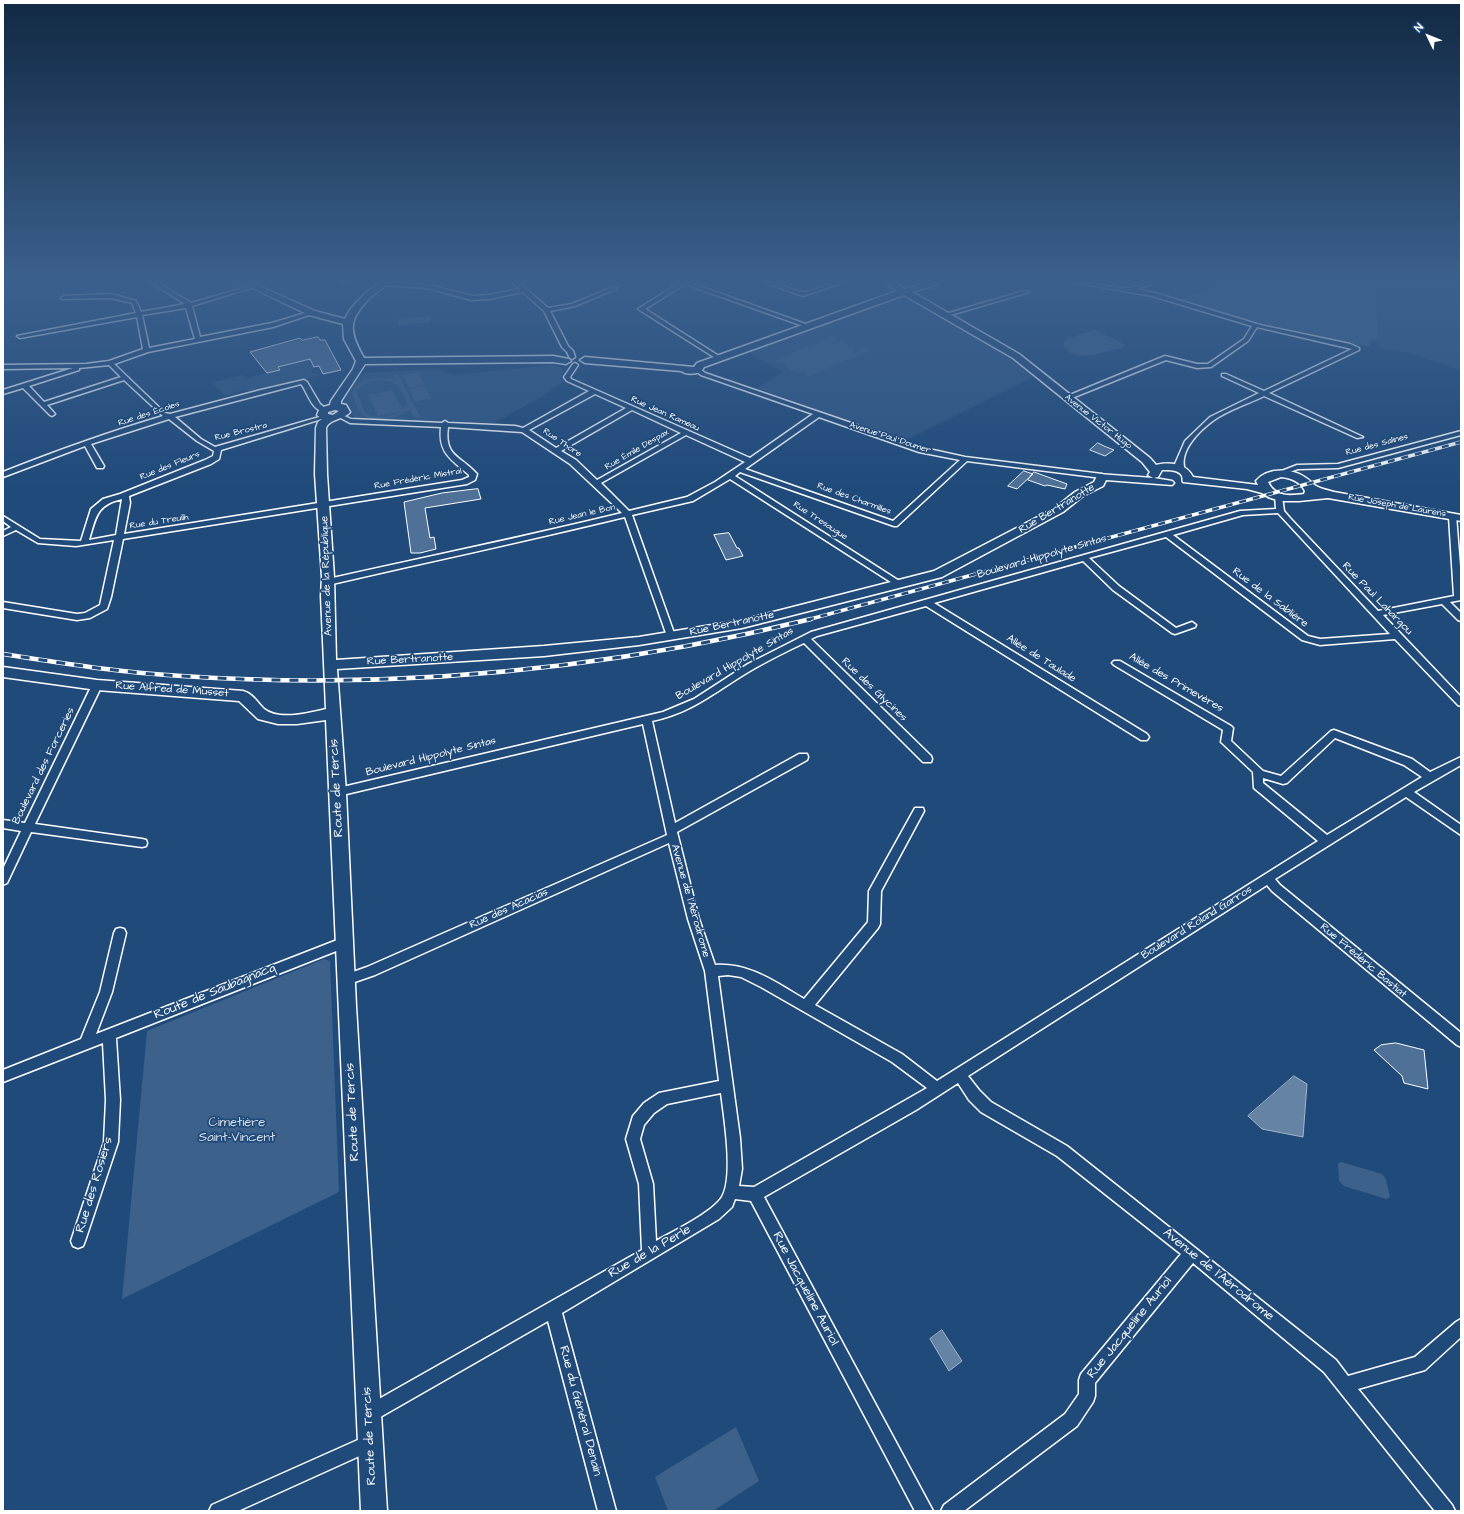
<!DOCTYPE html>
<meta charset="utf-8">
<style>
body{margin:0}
#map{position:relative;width:1464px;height:1514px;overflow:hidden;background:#1f4a7a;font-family:"Architects Daughter",sans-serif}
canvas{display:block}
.frame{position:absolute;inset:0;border:4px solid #fff;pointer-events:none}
.north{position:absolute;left:1408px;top:16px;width:40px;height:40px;-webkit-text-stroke:3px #1f4a7a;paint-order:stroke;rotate:313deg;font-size:11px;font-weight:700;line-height:16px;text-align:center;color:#fff}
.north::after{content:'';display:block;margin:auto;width:14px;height:18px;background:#fff;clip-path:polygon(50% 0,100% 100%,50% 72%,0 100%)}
</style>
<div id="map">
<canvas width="1464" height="1514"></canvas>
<div class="frame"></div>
<div class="north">N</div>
</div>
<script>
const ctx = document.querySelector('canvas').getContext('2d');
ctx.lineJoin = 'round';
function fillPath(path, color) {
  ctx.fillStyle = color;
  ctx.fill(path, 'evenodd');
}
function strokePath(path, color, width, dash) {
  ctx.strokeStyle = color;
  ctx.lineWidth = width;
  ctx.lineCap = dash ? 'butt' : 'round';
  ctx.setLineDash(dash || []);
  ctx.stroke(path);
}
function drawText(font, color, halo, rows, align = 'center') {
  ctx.font = font + ' "Architects Daughter",sans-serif';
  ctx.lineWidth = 3.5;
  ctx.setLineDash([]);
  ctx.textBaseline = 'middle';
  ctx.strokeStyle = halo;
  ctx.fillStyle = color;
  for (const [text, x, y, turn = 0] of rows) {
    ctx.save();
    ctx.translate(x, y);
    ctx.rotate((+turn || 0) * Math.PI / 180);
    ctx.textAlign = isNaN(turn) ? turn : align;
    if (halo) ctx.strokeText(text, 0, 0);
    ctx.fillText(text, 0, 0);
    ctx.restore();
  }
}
fillPath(new Path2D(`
 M1377,282H1461V370L1410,353L1378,348Z
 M898,297H905L995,349L1033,377L904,441L757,388L782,372L748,352Z
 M310,359L314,367L311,371L313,374L317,373L319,376L252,391L244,390L225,396L212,383L242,375L246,379Z
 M550,365L560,367L564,371L560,378L564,381L543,396L494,423L355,418L339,401L364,373L436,369L454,375Z`), '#2e5683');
fillPath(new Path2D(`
 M1225,282H1376L1378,341L1370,340V346H1363L1255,323L1179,299L1227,283Z
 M431,316V322L398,325L399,319Z
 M1095,330L1126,345C1123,348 1117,349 1112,350C1096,355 1075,362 1063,345L1066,339Z
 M835,336L839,338L830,342H842L853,348L854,354L865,349L869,351L809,376L805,374L806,373L792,371L785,366V361L777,363L773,361Z
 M418,372L425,385L409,388L403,376Z
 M398,374L420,417L415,418L410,409C399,418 374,425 362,414C357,410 355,400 352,394C355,377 382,377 395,379L393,375ZM378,380C399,380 400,388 408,404L403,410L392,390L368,395L378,416L402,411C391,417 377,420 365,413L356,391L367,383Z
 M424,386L431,398L415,402L409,389Z
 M324,959L330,961L339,1191L337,1193L122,1299L147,1031Z
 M1341,1162L1382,1174L1386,1179L1390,1197L1386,1199L1344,1186L1339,1181L1338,1164Z
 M736,1427L759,1481L713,1511H668L655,1477Z`), '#3c618b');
const water = new Path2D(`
 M1294,1076L1307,1084L1303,1137L1262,1129L1248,1116Z
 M942,1330L962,1361L949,1371L930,1339Z`);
fillPath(water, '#6583a4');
strokePath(water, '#a3b5c8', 1);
const building = new Path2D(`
 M318,337L320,340H325L341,370L323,374L319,366L314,367L310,359L278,367L280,370L267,373L250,352L300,338L302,340Z
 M1098,443L1104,446L1114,450L1105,456L1090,450Z
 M1024,471L1033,474L1017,489L1008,486Z
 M1034,472L1067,484L1065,489L1047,485L1045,486L1028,480Z
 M478,489L481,499L425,508L430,538L434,537L436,549L420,553H411L404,502L442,493Z
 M729,533L737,548H739L743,556L726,560L714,535Z
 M1396,1043L1424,1050L1428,1089L1404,1083L1402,1076L1374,1050L1381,1045Z`);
fillPath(building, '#507197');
strokePath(building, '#fff', 1);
const street = new Path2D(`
 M150,282H156L191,303L257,284V286L192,306L200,337L272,323L312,311L315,313L273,327L148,352L114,364L165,413L170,414L261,390L304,380L307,382L320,404L326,409V411C312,413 308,392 301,384L175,417L201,439L215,447L323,416L328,417L221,450L219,459L211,464L129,496L130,503L124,534L462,480L469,477V475C451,459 438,453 441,427L350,423L337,416L340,414L351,419L442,423L445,421L448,423L515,426L523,428L589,391L567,381L564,377L573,364L575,363L578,365L570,377L571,379L750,458L813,414L701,375L696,371V369H700L705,373L924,448L965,457L1102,474L1106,476L1102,478L967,461L897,526H894L740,472L735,476L904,584L903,586H897L730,479L693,501L632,515L675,636L671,639L667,636L625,517C526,541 427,562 328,585L325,584V580L328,579C426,557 524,537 622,513L570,464L522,432L448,427C444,457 460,455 477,474L475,480L467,484L123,539L111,597L107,609L90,618L77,620L3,608V602L77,614L85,613L100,605L114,540L76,546L38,543L16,530L3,536V531L11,527L3,521V516L40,539L81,541L91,509L103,499L120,494L205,460L213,456L214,451L197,441L169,419L91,444L104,466L103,468H97L85,446L3,477V472C56,451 109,432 163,416L124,380L47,405L55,414L52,416L50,415L23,388L3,394V390L73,368L3,369V365L86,364L109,361L143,349L137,317L20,338L17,336L136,313L132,303L111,298L62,299L61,298L64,296L111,294L136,301L141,312L185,304ZM186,308L195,339L149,348L142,315ZM109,365L121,377L44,402L29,386L79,370V368ZM595,394L626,408L556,448L529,430ZM632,410L681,433L597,480L576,460L561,451ZM819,417L919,452L960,460L893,521L745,469ZM686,435L745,462L715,482L687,497L629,511L601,483ZM122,499L116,535L89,540C96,517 96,505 122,499Z
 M338,282H345L342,284Z
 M381,282L429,285L472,296L489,295L520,289L512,282H518L548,308L572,304L613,287L618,288L575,306L550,311L568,346L573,351L575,357L572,359L570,358L567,352L562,347L544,311L523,292L489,299L472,300L427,288L382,285L379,283Z
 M681,282H688L811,326L806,327L685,284L645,309L722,358L717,359L638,309Z
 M762,282C776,280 788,290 802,292C814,293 830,280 845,282L803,296Z
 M1073,282C1091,280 1109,289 1127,288C1137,288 1147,282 1158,282L1157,283L1135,289L1155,293L1260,325L1350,344L1359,348V350L1269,393L1363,437L1357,438L1264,396C1250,403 1226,411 1214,420C1200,430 1178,451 1185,470L1178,472L1175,464L1185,441L1210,417L1259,393L1222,376V374H1226L1264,391L1352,349L1257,327L1248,341L1211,367L1197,368L1166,360L1067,400L1064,398L1065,397L1165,356L1197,364H1208L1244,339L1252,326L1152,296Z
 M1024,291L1029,292L947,316L942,315Z
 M1461,431V435L1338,468L1298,469L1278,476L1274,474L1297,465L1338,464Z
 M1275,495H1278L1282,497L1284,511L1290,518L1378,611L1454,596L1449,517L1450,515H1456L1461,579V600L1450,602L1461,613V621L1458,620L1442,604L1383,615L1461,697V706L1458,705L1395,639L1320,645L1302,640L1166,537L1089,558L1119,586L1176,628L1192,622L1196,625L1195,627L1175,634L1172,633L1113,590L1083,561L934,603L1147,734L1149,737L1147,740H1141L926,606L817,636L811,639L931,756L932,759L931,762H923L804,643C787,651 771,659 755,668C718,689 695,712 652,721L675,823L799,754H807L808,757L807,760L677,832L699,919L715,965C750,963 775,982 804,999L868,922L869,891L915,808H923L924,811L881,891L880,924L878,928L815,1005L902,1054L937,1081L1318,841L1254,788L1253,772L1221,742L1223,730L1114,665L1112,663L1114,661H1120L1231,726L1233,728L1231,741L1263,771L1281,776L1331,731L1334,730L1412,759L1430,772L1461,757V765L1414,792L1461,825V835L1406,797L1275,879L1280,885L1461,1033V1047L1457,1045L1272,891L1267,885L968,1076L979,1090L991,1102L1067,1146L1311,1340L1336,1360L1348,1376L1415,1357L1456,1322L1461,1319V1337L1425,1370L1358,1389L1452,1505L1455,1511H1435L1324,1372L1193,1263L1095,1383V1396L1093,1402L1077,1426L964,1511H941L944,1505L1065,1414L1079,1394V1380L1081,1374L1181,1254L1057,1156L981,1112L969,1100L958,1083L916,1110L764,1197L933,1511H915L751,1201L735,1199L732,1207L719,1219L562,1313L616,1511H598L548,1321L375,1420L369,1422L363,1420L361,1414L363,1408L642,1250L639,1184L626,1139L633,1116L644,1103L659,1093L719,1081L705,971L688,919L669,843L375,975L346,985L342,984L340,980L342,976L367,967L667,835L643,724L338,796L334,795L333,792L334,789L663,712L694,699L748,664L811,632L1240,511L1276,509ZM1278,513L1390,634L1320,639L1308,636L1173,535L1243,515ZM1335,738L1404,765L1422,777L1327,835L1263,783V778L1283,784L1287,783ZM728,975L741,977L761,987L892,1062L927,1088L754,1187L739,1186L742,1169L740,1138L718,976ZM721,1093C724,1117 734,1177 722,1197C713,1212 672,1232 656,1241L653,1184L640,1139L644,1125L654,1113L667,1104Z
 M97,682L102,685L35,824L142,839L146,840L147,843L146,846L142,847L31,832L7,883L3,885V869L21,831L3,828V820L25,823L92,685Z
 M120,928L124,929L126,933L112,992L96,1034L345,937L349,938L351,942L349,946L116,1038L120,1100L118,1142L85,1241L83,1246L78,1248L73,1246L71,1241L104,1142L106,1100L103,1043L3,1082V1070L81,1039L100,992L114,933L116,929Z
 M369,1435L375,1437L377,1443L375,1449L238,1511H209L212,1505Z`);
const secondary = new Path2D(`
 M240,282H250L315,311L345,319C352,303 367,293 379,282H388C385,287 378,292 372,296C348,319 348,330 364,358L553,356L569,359L571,361L566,364L553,362L365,364L341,401V404L346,405L350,412C344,420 330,418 326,428L327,474L334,577L336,660L544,646L639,637L742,620L934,571L1055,508L1075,492L1094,482L1098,474L1153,478L1148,475L1150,472L1142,462L1013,358L904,295L704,367L701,372C694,374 687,375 681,371L585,363L580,360L585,357L694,367L697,363L897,291L884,282H893L905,289L928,282H940L939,284L912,292L1019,354L1150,458L1156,465C1170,462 1186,463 1193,477L1258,485L1256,481C1267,467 1293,468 1306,478C1310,480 1312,484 1316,486C1321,489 1328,490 1334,492L1461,515V521L1328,498L1299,501H1280L1268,497L1262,493L1247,489L1183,482C1182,480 1183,478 1182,476C1179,469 1167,470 1162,470L1158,477L1154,478L1172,481L1174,483L1172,485L1106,480L1103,486L1083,496L1063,512L942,577L742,628L639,645L544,656L337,669L346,792L356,1006L387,1511H361L326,720L297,724H278L258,719L239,701L97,690L3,677V667L97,680L243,691C253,694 257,702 264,709C279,721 309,713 326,709L321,596L322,577L315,474L316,428L318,422L322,419L317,415L320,408L330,405L331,401L353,369L356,361L344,339L343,324L309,315ZM335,410L339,411L333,415L328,414V412ZM1281,477C1291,478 1300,481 1305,491L1304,494C1289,496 1275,497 1268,482Z`);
strokePath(street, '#fff', 3);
strokePath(secondary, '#fff', 3);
fillPath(street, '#1f4a7a');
fillPath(secondary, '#1f4a7a');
const railFar1 = new Path2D(`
 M807,620L1461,442`);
const rail = new Path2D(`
 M3,654C62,663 122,673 182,676C393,690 606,670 811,619`);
strokePath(railFar1, '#fff', 3.5);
strokePath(rail, '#fff', 4.5);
strokePath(railFar1, '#1f4a7a', 2.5, [7]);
strokePath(rail, '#1f4a7a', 3, [9]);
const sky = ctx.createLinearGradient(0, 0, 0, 494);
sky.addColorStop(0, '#112943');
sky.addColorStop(0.57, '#3c608d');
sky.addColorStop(1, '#3c608d00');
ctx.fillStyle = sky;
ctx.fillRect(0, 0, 1464, 494);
drawText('9px', '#fff', '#1f4a7a', [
 ["Rue des Écoles",149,414,-18],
 ["Rue Jean Rameau",665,414,24],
 ["Avenue Victor Hugo",1098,422,38],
 ["Rue Brostra",241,432,-14],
 ["Avenue Paul Doumer",890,438,18],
 ["Rue Thore",562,443,34],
 ["Rue des Salines",1377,445,-15],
 ["Rue Émile Despax",637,450,-30],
 ["Rue des Fleurs",170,466,-22],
 ["Rue Frédéric Mistral",418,479,-10],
 ["Rue des Charmilles",854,499,20],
 ["Rue Joseph de Laurens",1397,506,10],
 ["Rue Jean le Bon",582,515,-13],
 ["Rue Tresaugue",820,521,33],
 ["Rue du Treuilh",159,522,-9]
]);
drawText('11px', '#fff', '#1f4a7a', [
 ["Rue Bertranotte",1057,509,-31],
 ["Boulevard Hippolyte Sintas",1042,557,-16],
 ["Avenue de la République",327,576,-92],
 ["Rue de la Sablière",1270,598,37],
 ["Rue Paul Lahargou",1377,599,46],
 ["Rue Bertranotte",732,624,-12],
 ["Allée de Taulade",1041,659,32],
 ["Rue Bertranotte",410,660,-3],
 ["Boulevard Hippolyte Sintas",735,664,-30],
 ["Allée des Primevères",1176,683,30],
 ["Rue Alfred de Musset",172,690,4],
 ["Rue des Glycines",874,690,44],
 ["Boulevard Hippolyte Sintas",431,757,-14],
 ["Boulevard des Forceries",44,766,-64],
 ["Avenue de l'Aérodrome",690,901,74],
 ["Rue des Acacias",509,909,-24],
 ["Boulevard Roland Garros",1197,923,-32],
 ["Rue Frédéric Bastiat",1363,961,40]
]);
drawText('13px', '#fff', '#1f4a7a', [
 ["Route de Tercis",337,788,-93],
 ["Route de Saubagnacq",215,992,-22],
 ["Route de Tercis",353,1112,-93],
 ["Rue des Rosiers",95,1185,-73],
 ["Rue de la Perle",650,1252,-30],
 ["Avenue de l'Aérodrome",1218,1275,39],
 ["Rue Jacqueline Auriol",805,1289,62],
 ["Rue Jacqueline Auriol",1130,1328,-51],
 ["Rue du Général Denain",580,1411,75],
 ["Route de Tercis",370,1436,-93]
]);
drawText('13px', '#d8dfe8', '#1f4a7a', [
 ["Cimetière",237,1123],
 ["Saint-Vincent",237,1138]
]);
</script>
